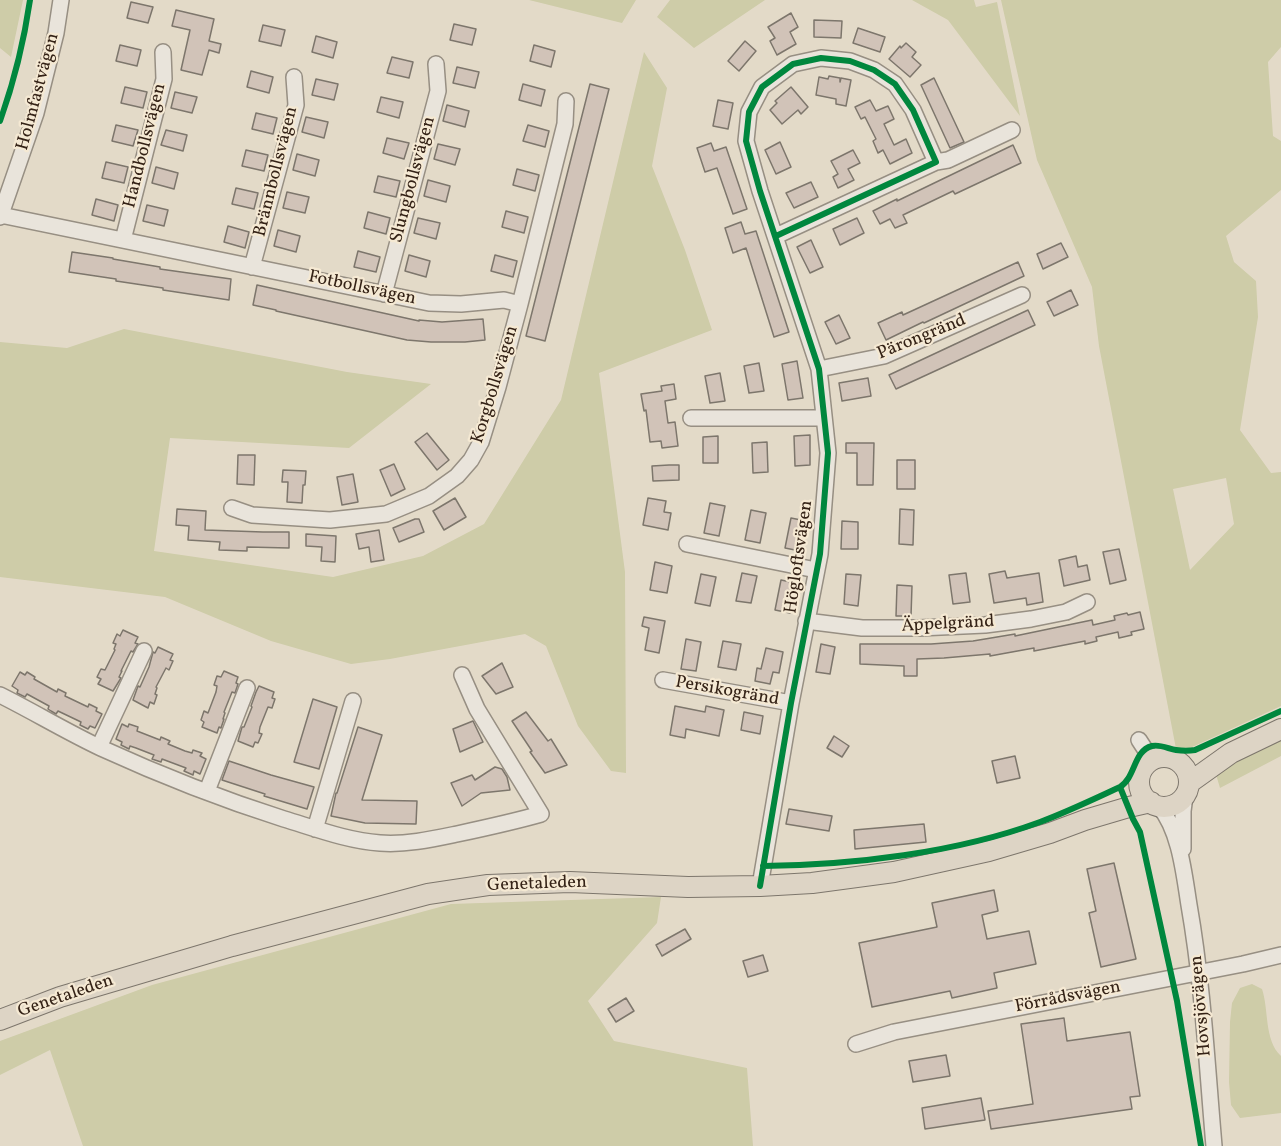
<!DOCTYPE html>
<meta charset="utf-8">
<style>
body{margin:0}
canvas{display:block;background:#e3dac8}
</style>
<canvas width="1281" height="1146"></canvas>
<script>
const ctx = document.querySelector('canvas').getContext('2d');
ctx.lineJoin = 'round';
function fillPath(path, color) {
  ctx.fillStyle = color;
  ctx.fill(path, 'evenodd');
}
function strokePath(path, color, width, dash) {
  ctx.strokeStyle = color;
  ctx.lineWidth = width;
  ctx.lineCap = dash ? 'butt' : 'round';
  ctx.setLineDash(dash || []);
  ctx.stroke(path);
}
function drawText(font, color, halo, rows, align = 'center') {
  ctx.font = font + ' Vollkorn,serif';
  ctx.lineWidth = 4.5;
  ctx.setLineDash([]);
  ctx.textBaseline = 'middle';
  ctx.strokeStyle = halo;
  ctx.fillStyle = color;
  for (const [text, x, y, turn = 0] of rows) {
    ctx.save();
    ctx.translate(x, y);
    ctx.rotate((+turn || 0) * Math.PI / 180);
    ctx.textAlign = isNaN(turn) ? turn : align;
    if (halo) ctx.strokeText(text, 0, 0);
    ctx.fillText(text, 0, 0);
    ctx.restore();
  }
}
fillPath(new Path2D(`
 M0,0H23L11,57L0,48Z
 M529,0H636L622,23Z
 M670,0H765L694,48L657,17Z
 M912,0H974L976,7L997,2L1020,116L948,20Z
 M1001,0H1281V47L1268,62L1273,136L1281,141V190L1226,236L1234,262L1256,281L1258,317L1240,430L1271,473L1281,472V706L1177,754L1099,346L1092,287L1037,160ZM1226,478L1234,524L1190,570L1173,489Z
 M644,52L667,88L652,166L685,250L712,330L599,373L625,572L626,773L611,771L578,726L546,646L525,634L390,659L351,664L271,641L165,597L0,577V342L67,348L124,329L347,372L431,384L349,448L170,438L154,551L333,577L423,556L484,524L561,400Z
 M1281,740V756L1220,788L1215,771Z
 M661,897L657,923L588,1001L614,1041L747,1068L753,1146H83L50,1050L0,1075V1041L152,985L451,904Z
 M1252,984L1262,989C1269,1010 1264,1040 1281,1056V1113L1240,1118L1231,1105L1229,1082L1230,1022L1232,1003L1240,988Z`), '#cecca8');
const building = new Path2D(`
 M131,2L153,7L148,23L127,18Z
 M176,10L214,19L209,41L221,44L219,53L209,50L202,75L181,70L190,30L172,26Z
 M791,13L798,27L790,32L796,44L777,55L770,41L775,38L768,27Z
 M814,20L842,21L841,38L814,37Z
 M454,24L476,29L472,45L450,40Z
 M263,25L285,30L281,46L259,41Z
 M858,28L885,37L880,52L853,43Z
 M316,36L337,42L333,58L312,52Z
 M745,41L756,51L739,71L728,61Z
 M906,43L916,52L912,57L921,65L910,77L889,59L900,46L901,48Z
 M120,45L141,50L137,66L116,61Z
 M534,45L555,51L551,67L530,61Z
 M392,57L413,62L409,78L387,73Z
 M457,67L479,72L475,88L453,83Z
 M251,71L273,77L269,93L247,87Z
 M829,76L840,78V82L841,78L851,80L846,106L836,104V99L816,95L819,77L828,79Z
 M934,78L964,142L950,148L921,85Z
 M316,79L338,84L334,100L312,95Z
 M523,84L545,90L541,106L519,100Z
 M590,84L609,89L545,341L526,336Z
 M125,87L147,92L143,108L121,103Z
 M791,87L808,107L801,114L798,110L782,124L770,110L777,103L775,101Z
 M175,92L197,97L192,113L171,108Z
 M381,97L403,102L399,118L377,112Z
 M718,100L733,103L728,129L713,126Z
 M870,100L876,111L888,106L894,119L884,124L894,145L906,139L912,153L890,164L883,150L878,153L873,141L876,139L865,117L861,119L855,107Z
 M447,105L469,111L465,127L443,121Z
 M256,113L277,118L273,134L252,129Z
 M306,117L328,122L324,138L302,132Z
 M116,125L138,130L133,146L112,141Z
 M528,125L549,131L545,147L523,141Z
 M166,130L187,135L183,151L161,145Z
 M387,138L409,143L404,159L383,153Z
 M780,142L791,167L776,174L765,150Z
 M711,143L714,151L726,147L747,209L733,214L717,168L705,172L697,148Z
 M438,144L460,149L455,165L434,159Z
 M1013,145L1021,163L955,194L953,191L903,215L907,223L895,228L890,219L880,224L873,211L897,199V201Z
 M246,150L268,155L264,171L242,166Z
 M853,150L860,163L848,169L854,180L838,188L833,177L838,174L831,161Z
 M297,154L319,160L315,176L293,170Z
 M106,162L128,167L124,183L102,178Z
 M156,167L178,173L174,189L152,183Z
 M517,169L539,175L535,191L513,185Z
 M378,176L400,181L396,197L374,192Z
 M428,180L450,186L446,202L424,196Z
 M811,182L818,197L794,208L786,193Z
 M236,188L258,193L254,209L232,204Z
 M287,192L309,197L305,213L283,208Z
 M96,199L118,205L114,221L92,215Z
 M147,205L168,210L164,226L143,221Z
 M506,211L528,217L524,233L502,227Z
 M368,212L390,218L386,234L364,228Z
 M418,218L440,223L436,239L414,233Z
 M857,218L864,233L840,245L833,229Z
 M741,222L745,234L756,231L789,332L774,337L746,248L733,253L725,228Z
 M228,226L249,232L245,248L224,242Z
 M278,230L300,236L296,252L274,246Z
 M811,240L823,267L810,273L797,247Z
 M1061,243L1068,257L1043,269L1037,254Z
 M358,251L380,257L376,272L354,267Z
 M72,252L113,258V259L160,267V269L231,279L229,300L163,290V288L116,281V279L69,272Z
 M409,255L430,261L426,277L405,271Z
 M495,255L517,261L513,277L491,271Z
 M1018,262L1024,276L924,323L923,322L886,340L878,323L902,312L903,315Z
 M257,285L419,321V320L442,322L483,319L485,340L465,342H431L407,340L276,311V310L253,305Z
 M1071,290L1078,305L1054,316L1047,302Z
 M1028,310L1035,325L896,389L889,375Z
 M839,315L850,338L836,344L825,322Z
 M797,361L803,398L788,400L782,364Z
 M759,363L764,391L749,393L744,366Z
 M720,373L725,401L710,403L705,376Z
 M868,378L871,396L842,401L839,383Z
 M674,384L676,399L665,401L668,423L675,422L678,446L662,448L661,441L650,442L646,410L644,411L641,394L662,391L661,386Z
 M427,433L449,460L437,470L415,442Z
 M810,435V465L795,466L794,436Z
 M718,436V463H703V437Z
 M767,442L768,472L753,473L752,443Z
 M846,443H874L873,485H857V453H846Z
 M238,455H255L254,485L237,484Z
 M897,460H915V489H897Z
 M394,464L405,489L391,496L380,470Z
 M669,465H679V480L653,481L652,466Z
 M283,470L306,471L305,485H303L302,503L287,502L288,482H282Z
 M353,474L358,502L342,505L337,477Z
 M455,498L466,517L444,530L433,511Z
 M648,498L666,501L664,512L671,513L668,530L643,525Z
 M710,503L725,506L719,536L704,533Z
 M177,509L206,511L205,530L263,532H289V548L247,547V551L219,550L220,542L188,540L189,526L176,525Z
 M900,509L914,510L913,545L899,544Z
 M751,510L766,513L760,543L745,540Z
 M791,518L806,521L800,551L785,548Z
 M415,519H419L424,532L399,542L393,528Z
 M842,521L858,522V549H841Z
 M379,530L384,560L371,562L369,547L359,549L356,534Z
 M306,534L336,536L335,562L321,561L322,547L306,546Z
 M1119,549L1126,580L1110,584L1103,552Z
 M1076,556L1078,567L1087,565L1090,580L1064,586L1059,560Z
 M655,562L672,566L667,593L650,590Z
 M1005,571L1007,578L1039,573L1043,602L1027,605L1026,598L994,603L989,574Z
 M742,573L757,576L751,603L736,601Z
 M966,573L970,602L953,604L949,575Z
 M701,574L716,577L710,606L695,603Z
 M846,574L861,575L858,606L844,604Z
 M781,580L796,583L790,613L775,610Z
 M897,585L912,586L911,616H896Z
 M1140,612L1144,629L1131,632L1132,635L1119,638L1118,632L1096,637L1097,641L1085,644V641L1034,651V648L990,656V654L944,658L917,659V676H904V666L860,664V644H931L973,641L1015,634V636L1092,620L1093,625L1115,620L1114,616L1127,613L1128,615Z
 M644,617L665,621L659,653L645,650L649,628L642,626Z
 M123,630L138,637L135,643L138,644L133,652L131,651L121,671H122L119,677L121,678L113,691L98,684L101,679L97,677L101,669L105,670L115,650L114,649L116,644L113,643L117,634L120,636Z
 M686,639L701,642L696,671L681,669Z
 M723,641L741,644L736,670L718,667Z
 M821,644L835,647L830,674L816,672Z
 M158,647L173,654L170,660L173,661L169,670L166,668L156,687L157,688L155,694L157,695L154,704L150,702L148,708L133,700L138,686L140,687L149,667L153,652L155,653Z
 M766,648L783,652L779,673L773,672L770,684L755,681L757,668L761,669Z
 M502,663L513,687L496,694L482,676Z
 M224,671L238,677L236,683L238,684L235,693L232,692L224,712L225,713L223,719H224L221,728L219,727L217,733L202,727L204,722L201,720L204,711L208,713L216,692L217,686L214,685L217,676L221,677Z
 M20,672L25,675L27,672L35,677L34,679L57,692L58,689L66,693L65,696L88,707L89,704L97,708L96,711L102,714L95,728L90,726L88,729L80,725L81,722L58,711L56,714L51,711L48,709L49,706L27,694L25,697L17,693L18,690L12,686Z
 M259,686L274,692L272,698L275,699L272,708L268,707L260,727L259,733L262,734L258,743L255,742L253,747L238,741L242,727H244L252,707L251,706L256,692Z
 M313,699L337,707L319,769L294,762Z
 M675,706L705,712L706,706L724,710L719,736L686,729L685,738L670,735Z
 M526,712L548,741L551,739L567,765L545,773L530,752L532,751L512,721Z
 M744,712L763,716L760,734L741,730Z
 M473,721L483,742L460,752L453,729Z
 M122,724L128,727L129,724L138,727L137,731L160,740L161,737L170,741L168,744L185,751L192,753L193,750L202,753L200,756L206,759L200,774L194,771L193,775L184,771L186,768L162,759L161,762L152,759L154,755L136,748L130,746L129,749L121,745L122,742L116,739Z
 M358,727L382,735L362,800L417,801L416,824L365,823L331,816L336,793H337Z
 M834,736L849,746L842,757L827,748Z
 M1015,756L1020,778L997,783L992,761Z
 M229,761L271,775L314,787L307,809L264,796L265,794L222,780Z
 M495,767L502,769L507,777L510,790L481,793L462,806L451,783L472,775L475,780Z
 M789,809L832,816L829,831L786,824Z
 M924,824L926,842L855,849L854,830Z
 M1114,863L1136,959L1101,967L1089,913L1096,911L1087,869Z
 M994,890L998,911L982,915L987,939L1029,931L1036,964L994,973L997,988L952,998L950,991L872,1007L859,943L937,927L932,903Z
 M685,929L691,939L662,956L656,945Z
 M763,955L768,971L748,977L743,961Z
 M626,998L634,1011L616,1022L608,1009Z
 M1064,1018L1067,1041L1130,1032L1140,1096L1130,1097L1132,1109L991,1129L988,1111L1033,1104L1021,1024Z
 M946,1055L950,1076L913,1082L909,1061Z
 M981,1098L985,1120L925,1129L922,1108Z`);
fillPath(building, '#d1c3b8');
strokePath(building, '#7d766c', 1.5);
const minor = new Path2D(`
 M936,162L948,160L1012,130
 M1,215L429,303L461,304L504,300L520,304L565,124L566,101
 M0,217L36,113L56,33L61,0
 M123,240L164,79L163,52
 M252,267L296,105L294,77
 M384,294L438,91L436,64
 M819,369L884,356L1022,295
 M691,418H824
 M232,508L252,515L330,520L386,514L429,496L457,476L471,460L481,442L498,387L520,304
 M687,544L816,570
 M806,621L862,628H919L985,625L1031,619L1066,612L1087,602
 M663,680L791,703
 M0,695C34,712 67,732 101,748C160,775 221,799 284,819C314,828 348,841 380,843C406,845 433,839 457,834C485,828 513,822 541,814L477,709L462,675
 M1139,740L1152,760
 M99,747L144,651
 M207,791L247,688
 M1159,806C1180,831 1184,874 1189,905C1203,985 1207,1066 1214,1146
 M315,829L353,701
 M1183,849V811L1185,796
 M760,886L791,703L820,554L828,453L819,369L760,191L746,141L749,112L762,87L793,64L821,58L850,61L874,70L895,84L913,110L936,162L776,236
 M856,1044L894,1032L1243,964L1281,955`);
const major = new Path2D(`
 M1139 782a25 25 0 1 1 50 0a25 25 0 1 1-50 0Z
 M1189,783L1231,753L1281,729
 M0,1020L60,997L232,946L428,894L488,885L570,882L688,887L760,886L812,883L894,872L989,851L1050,833L1085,820L1129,807L1151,802`);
strokePath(minor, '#978f83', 18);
strokePath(major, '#7d766c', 22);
strokePath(minor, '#e9e4db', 15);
strokePath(major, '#ddd4c5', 20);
strokePath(new Path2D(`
 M0,121C14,82 24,41 30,0
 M1120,787L1133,819L1140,832L1177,1001L1201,1146
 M763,866C853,865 956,853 1040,822C1067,812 1094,799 1120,787C1136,777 1133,751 1152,746C1160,744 1169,749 1176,750C1183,751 1189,751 1195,750L1281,711
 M760,886L791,703L820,554L828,453L819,369L760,191L746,141L749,112L762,87L793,64L821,58L850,61L874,70L895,84L913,110L936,162L776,236`), '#00873e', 6);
drawText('18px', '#342216', '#f5e9d3', [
 ["Holmfastvägen",39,92,-75],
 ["Handbollsvägen",146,146,-76],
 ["Brännbollsvägen",277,172,-76],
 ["Slungbollsvägen",414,180,-75],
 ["Fotbollsvägen",362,289,12],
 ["Pärongränd",922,338,-22],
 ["Korgbollsvägen",496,385,-73],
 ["Högloftsvägen",800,557,-82],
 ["Äppelgränd",948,625,-3],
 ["Persikogränd",727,692,10],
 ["Genetaleden",537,885,-2],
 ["Genetaleden",66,997,-19],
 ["Förrådsvägen",1068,998,-11],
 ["Hovsjövägen",1202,1006,-95]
]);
</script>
